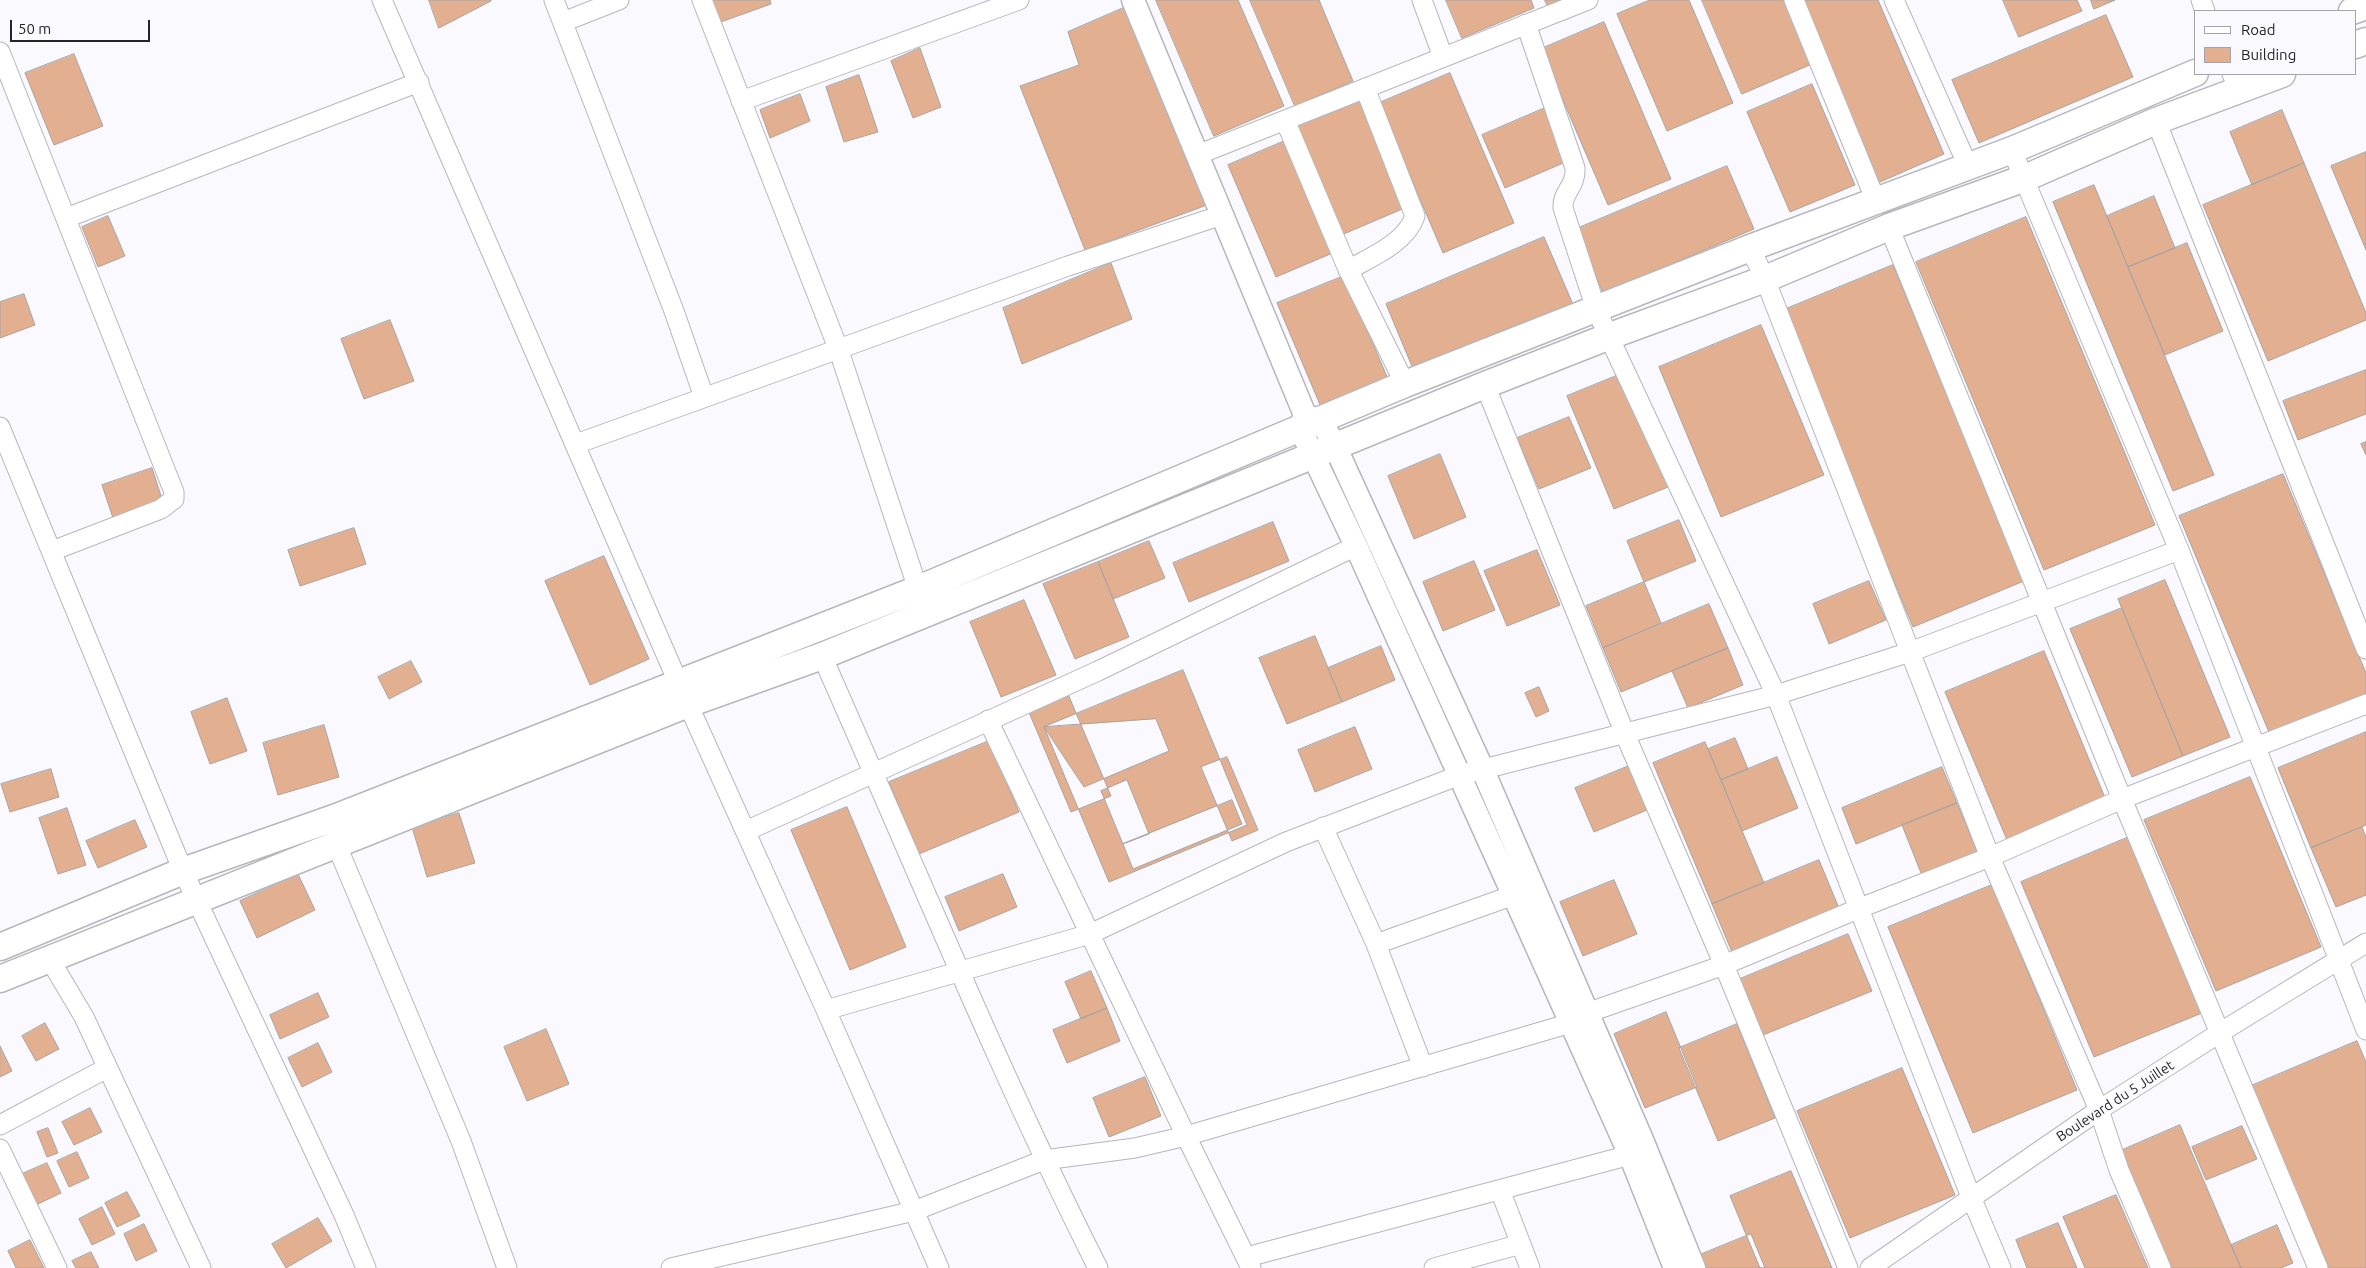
<!DOCTYPE html>
<style>
body{margin:0}
#map{position:relative;width:2366px;height:1268px;overflow:hidden;background:#f9f9ff;font-family:Ubuntu,sans-serif}
canvas{display:block}
.legend{position:absolute;left:2194px;top:10px;width:162px;height:65px;box-sizing:border-box;background:#f9f9ff;border:1px solid #a4a4a9;margin:0;padding:6px 9px;list-style:none;font-size:15px;color:#242527}
.legend li{display:flex;align-items:center;gap:10px;height:25px}
.legend b{width:25px;border:1px solid #a4a4a9}
.scale{position:absolute;left:10px;top:20px;width:140px;height:22px;box-sizing:border-box;border:2px solid #242527;border-top:0;padding-left:6px;font-size:15px;line-height:18px;white-space:nowrap;color:#242527;-webkit-text-stroke:4px #f9f9ff;paint-order:stroke}
</style>
<div id="map">
<canvas width="2366" height="1268"></canvas>
<ul class="legend">
<li><b style="height:6px;background:#fff"></b>Road</li>
<li><b style="height:14px;background:#e2af91"></b>Building</li>
</ul>
<div class="scale">50 m</div>
</div>
<script>
const ctx = document.querySelector('canvas').getContext('2d');
ctx.lineJoin = 'round';
function fillPath(path, color) {
  ctx.fillStyle = color;
  ctx.fill(path, 'evenodd');
}
function strokePath(path, color, width, dash) {
  ctx.strokeStyle = color;
  ctx.lineWidth = width;
  ctx.lineCap = dash ? 'butt' : 'round';
  ctx.setLineDash(dash || []);
  ctx.stroke(path);
}
function drawText(font, color, halo, rows, align = 'center') {
  ctx.font = font + ' Ubuntu,sans-serif';
  ctx.lineWidth = 4;
  ctx.setLineDash([]);
  ctx.textBaseline = 'middle';
  ctx.strokeStyle = halo;
  ctx.fillStyle = color;
  for (const [text, x, y, turn = 0] of rows) {
    ctx.save();
    ctx.translate(x, y);
    ctx.rotate((+turn || 0) * Math.PI / 180);
    ctx.textAlign = isNaN(turn) ? turn : align;
    if (halo) ctx.strokeText(text, 0, 0);
    ctx.fillText(text, 0, 0);
    ctx.restore();
  }
}
const building = new Path2D(`
 M429,0H491V1L439,28Z
 M712,0H770L771,4L718,23Z
 M1156,0H1238L1284,106L1214,136Z
 M1250,0H1319L1353,81L1295,106Z
 M1446,0H1531L1534,8L1462,38Z
 M1545,0H1571L1549,9Z
 M1650,0H1689L1733,103L1667,131L1617,14Z
 M1702,0H1785L1812,64L1742,94Z
 M1802,0H1878L1944,154L1880,182Z
 M2003,0H2077L2082,11L2019,37Z
 M2091,0H2115L2094,9Z
 M1128,6L1207,205L1085,250L1020,86L1079,65L1068,32Z
 M2106,15L2133,77L1979,143L1952,80Z
 M1604,22L1671,179L1608,205L1541,49Z
 M920,48L941,107L913,118L891,61Z
 M74,54L103,126L54,145L25,73Z
 M1450,73L1514,223L1443,253L1379,103Z
 M859,75L878,132L844,142L826,87Z
 M1812,84L1855,185L1790,212L1747,112Z
 M800,94L810,121L770,138L760,110Z
 M1361,100L1407,207L1339,236L1293,128Z
 M1545,108L1568,161L1505,188L1482,135Z
 M2282,110L2304,163L2252,185L2230,132Z
 M1287,140L1335,252L1276,277L1228,165Z
 M2366,152V250L2331,166Z
 M2304,163L2366,313V320L2268,361L2203,205Z
 M1727,166L1754,229L1603,293L1576,229Z
 M2094,185L2214,475L2173,491L2053,202Z
 M2154,196L2175,248L2128,267L2107,216Z
 M108,216L125,256L98,267L82,227Z
 M2026,217L2155,525L2044,570L1916,262Z
 M1544,237L1575,309L1416,376L1386,304Z
 M2187,243L2223,331L2165,355L2128,267Z
 M1111,263L1132,319L1022,364L1003,308Z
 M1893,265L2024,581L1913,627L1781,311Z
 M1344,276L1388,379L1321,407L1277,303Z
 M24,294L35,325L0,338V302Z
 M390,320L414,381L364,399L341,339Z
 M1761,325L1824,475L1721,517L1659,367Z
 M2366,370V414L2298,440L2283,401Z
 M1621,374L1668,487L1614,509L1567,396Z
 M1569,417L1591,468L1539,489L1517,438Z
 M2366,442V455L2361,444Z
 M1440,454L1466,517L1414,539L1388,476Z
 M152,468L164,505L114,521L102,485Z
 M2283,474L2366,673V698L2271,737L2179,516Z
 M1679,520L1696,561L1644,582L1627,541Z
 M1273,522L1289,561L1189,602L1173,563Z
 M354,528L366,564L300,586L288,550Z
 M1149,541L1165,578L1113,599L1098,562Z
 M1537,550L1560,605L1507,626L1484,571Z
 M604,556L649,659L590,685L545,581Z
 M1474,561L1495,610L1443,631L1423,582Z
 M1098,562L1129,637L1075,659L1043,584Z
 M2165,580L2230,737L2183,756L2118,599Z
 M1869,581L1886,620L1829,644L1813,604Z
 M1644,582L1661,623L1603,648L1586,606Z
 M1024,600L1056,675L1001,697L970,622Z
 M1709,604L1728,648L1621,692L1603,648Z
 M2122,608L2183,756L2132,777L2070,629Z
 M1315,636L1342,702L1287,724L1259,658Z
 M1381,646L1395,680L1342,702L1328,668Z
 M1728,648L1743,685L1688,708L1672,671Z
 M2044,651L2106,800L2007,840L1945,692Z
 M411,661L422,682L389,699L378,677Z
 M1183,670L1247,825L1109,882L1044,727Z
 M1539,687L1549,711L1536,717L1525,693Z
 M1068,694L1111,796L1071,812L1028,710Z
 M227,698L247,751L210,764L191,712Z
 M1156,719L1169,751L1084,787L1044,727Z
 M324,725L339,777L278,795L263,743Z
 M1355,727L1372,769L1315,792L1298,750Z
 M2366,732V825L2311,848L2278,768Z
 M1735,738L1748,769L1721,780L1708,749Z
 M989,741L1019,812L919,854L889,782Z
 M1705,742L1764,883L1712,904L1653,763Z
 M1227,757L1258,830L1232,841L1201,767Z
 M1777,757L1798,808L1742,831L1721,780Z
 M1629,766L1647,810L1594,832L1575,788Z
 M1942,767L1957,803L1856,844L1842,808Z
 M51,769L59,797L10,812L1,784Z
 M2250,777L2321,947L2216,991L2144,820Z
 M1127,780L1149,834L1123,844L1101,791Z
 M1232,800L1242,824L1133,869L1123,844Z
 M1957,803L1979,855L1923,878L1902,825Z
 M847,807L906,947L850,970L791,830Z
 M67,808L86,865L58,874L39,818Z
 M459,813L475,863L427,877L412,827Z
 M135,820L147,847L98,868L86,841Z
 M2362,827L2366,837V895L2336,907L2311,848Z
 M2129,837L2202,1013L2094,1057L2021,882Z
 M1819,860L1841,913L1734,957L1712,904Z
 M298,874L315,910L257,938L240,901Z
 M1003,874L1017,907L959,931L945,897Z
 M1614,880L1637,934L1583,956L1560,902Z
 M1992,885L2077,1090L1973,1133L1888,927Z
 M1848,934L1872,991L1763,1035L1740,979Z
 M1091,971L1107,1008L1081,1019L1065,982Z
 M318,993L329,1017L280,1039L270,1015Z
 M1107,1008L1120,1041L1067,1063L1053,1030Z
 M1666,1012L1697,1087L1645,1108L1614,1034Z
 M45,1023L59,1049L36,1061L22,1036Z
 M1737,1024L1775,1118L1718,1141L1679,1048Z
 M546,1029L569,1084L527,1101L504,1047Z
 M2357,1041L2366,1062V1268H2329L2251,1086Z
 M318,1043L332,1072L302,1087L288,1058Z
 M0,1046L12,1071L0,1077Z
 M1902,1068L1955,1195L1850,1238L1797,1111Z
 M1145,1077L1161,1116L1109,1137L1093,1098Z
 M90,1108L102,1132L74,1145L62,1122Z
 M2180,1125L2241,1268H2170L2120,1151Z
 M2242,1126L2257,1159L2206,1180L2192,1147Z
 M48,1128L58,1153L47,1157L37,1132Z
 M77,1152L89,1178L69,1187L57,1161Z
 M47,1163L61,1193L36,1205L22,1174Z
 M1791,1171L1832,1268H1760L1730,1196Z
 M127,1192L140,1216L117,1227L105,1203Z
 M2116,1195L2148,1268H2085L2063,1217Z
 M102,1207L115,1234L92,1245L79,1219Z
 M318,1218L332,1241L286,1268L272,1244Z
 M2058,1223L2077,1268H2027L2016,1240Z
 M144,1224L157,1251L136,1261L124,1234Z
 M2277,1225L2293,1263L2281,1268H2241L2231,1245Z
 M1751,1234L1765,1268H1702L1697,1256Z
 M30,1240L44,1268H16L8,1251Z
 M91,1252L99,1268H76L72,1261Z`);
fillPath(building, '#e2af91');
strokePath(building, '#a9a4a1', 1);
const minor = new Path2D(`
 M382,0L678,682L826,1010L939,1268
 M554,0L674,311L704,397
 M702,0L838,348L918,589
 M1422,0L1443,57
 M1794,0L1876,201
 M1894,0L1968,166
 M2201,0L2205,11
 M563,22L619,0
 M1526,24L1575,168C1576,188 1562,191 1563,208L1596,309L1776,695L1971,1197L2001,1268
 M0,52L174,492V499L161,509L52,551
 M2232,74L2240,91
 M741,101L1019,0
 M1285,120L1347,267L1405,384
 M2156,121L2366,649
 M2012,150L2179,550L2366,1030
 M1197,155L1588,0
 M66,218L419,82
 M1889,227L2122,799L2318,1268
 M1750,248L1765,279L1990,857L2099,1110L2119,1170L2161,1268
 M1348,270C1371,257 1406,243 1415,216L1365,88
 M1485,385L1625,734L1724,965L1848,1268
 M0,427L183,871L344,1215L366,1268
 M576,444L1068,266L1222,215
 M822,656C913,860 997,1068 1098,1268
 M988,720L1186,1136L1251,1268
 M1323,827L1376,944
 M746,831L1098,671L1356,546
 M337,846L461,1141L507,1268
 M49,958L84,1017L201,1268
 M826,1010L1090,934L1286,842L1460,775L1776,695L1910,652L2179,550
 M1587,1013L1724,965L1860,908L1990,857L2122,799L2366,704
 M1423,1067L1376,944L1514,895
 M0,1125L107,1068
 M0,1149L57,1268
 M1500,1190L1530,1268
 M1247,1257L1630,1155
 M671,1268L914,1211L1044,1160L1135,1148L1186,1136L1571,1023
 M1434,1268L1521,1244
 M1870,1268L2099,1110L2221,1032L2366,943`);
const tertiary = new Path2D(`
 M1133,0L1305,415L1300,428L1356,546L1522,914L1630,1155L1675,1268
 M1305,415L1321,421L1335,446L1482,768L1643,1142L1694,1268`);
const secondary = new Path2D(`
 M2352,11L2366,6
 M2355,45L2366,41
 M0,947L183,871L334,818L918,589L1405,384L1750,248L2012,150L2195,73
 M0,979L688,704L822,656L1485,385L1610,336L1765,279L1889,227L2025,178L2156,121L2282,74`);
strokePath(minor, '#b6b7bc', 21);
strokePath(tertiary, '#b6b7bc', 25);
strokePath(secondary, '#b6b7bc', 29);
strokePath(minor, '#fff', 19);
strokePath(tertiary, '#fff', 22);
strokePath(secondary, '#fff', 26);
drawText('14px', '#242527', '#f9f9ff', [
 ["Boulevard du 5 Juillet",2115,1101,-33]
]);
</script>
